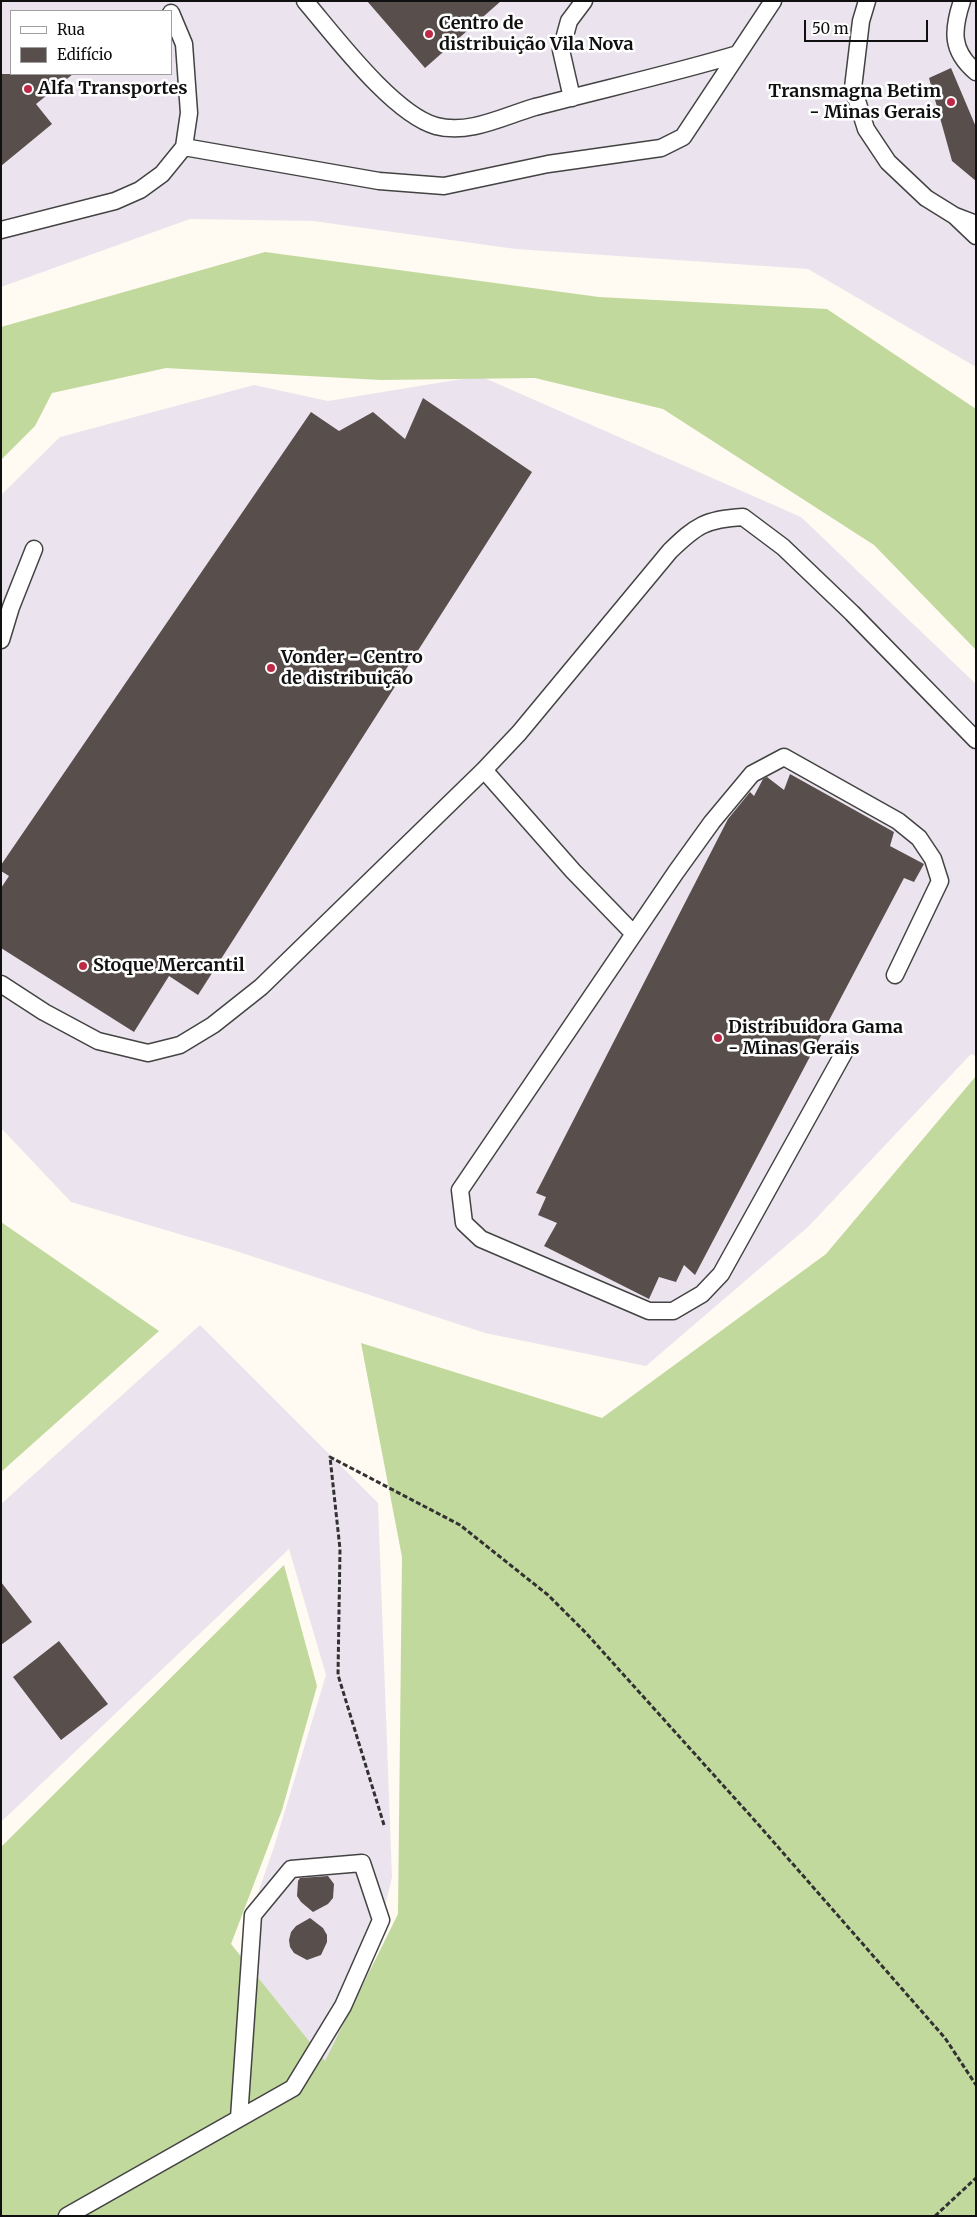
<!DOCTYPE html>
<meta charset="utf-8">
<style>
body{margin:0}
#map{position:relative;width:977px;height:2217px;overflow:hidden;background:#fffaf2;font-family:Merriweather,serif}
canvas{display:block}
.frame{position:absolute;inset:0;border:2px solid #101010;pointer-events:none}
.legend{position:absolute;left:10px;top:10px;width:162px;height:65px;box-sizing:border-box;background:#fff;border:1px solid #9f9f9f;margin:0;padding:6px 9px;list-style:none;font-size:15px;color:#101010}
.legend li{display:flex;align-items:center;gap:10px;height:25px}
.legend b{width:25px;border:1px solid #9f9f9f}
.scale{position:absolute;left:804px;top:20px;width:124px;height:22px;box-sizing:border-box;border:2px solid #101010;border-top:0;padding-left:6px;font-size:15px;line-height:18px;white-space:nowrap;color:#101010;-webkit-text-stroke:4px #fff;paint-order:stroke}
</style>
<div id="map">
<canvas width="977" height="2217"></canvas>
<div class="frame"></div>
<ul class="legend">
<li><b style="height:6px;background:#fff"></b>Rua</li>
<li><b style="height:14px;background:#584f4c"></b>Edifício</li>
</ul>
<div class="scale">50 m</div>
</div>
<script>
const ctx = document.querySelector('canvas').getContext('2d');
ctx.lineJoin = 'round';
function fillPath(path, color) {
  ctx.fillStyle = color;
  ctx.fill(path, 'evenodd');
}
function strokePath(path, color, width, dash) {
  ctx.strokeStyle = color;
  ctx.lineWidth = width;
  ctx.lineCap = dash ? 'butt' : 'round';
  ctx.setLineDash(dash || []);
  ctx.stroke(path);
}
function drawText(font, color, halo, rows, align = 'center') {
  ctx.font = font + ' Merriweather,serif';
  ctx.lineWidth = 5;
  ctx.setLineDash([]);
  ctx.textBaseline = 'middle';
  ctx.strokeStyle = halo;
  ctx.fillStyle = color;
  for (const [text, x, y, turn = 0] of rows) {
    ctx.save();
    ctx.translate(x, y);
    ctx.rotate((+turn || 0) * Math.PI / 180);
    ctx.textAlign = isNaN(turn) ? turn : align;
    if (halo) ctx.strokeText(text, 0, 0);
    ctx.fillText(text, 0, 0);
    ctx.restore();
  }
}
fillPath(new Path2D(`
 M1,1H976V367L808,269L516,249L313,221L190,219L1,287ZM11,11H171V74H11Z
 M480,376L801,517L976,684V1056L971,1054L808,1227L646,1366L485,1333L233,1250L71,1202L1,1128V495L60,437L254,385L328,401Z
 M200,1325L378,1503L392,1877L349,2059L258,2132L225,2045L244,1933L274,1847L326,1675L289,1549L1,1822V1504Z`), '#ebe4ee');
fillPath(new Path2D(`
 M265,252L599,297L827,309L976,409V650L874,545L663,409L535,378L380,380L166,368L52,393L35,426L1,460V327Z
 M976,1076V2216H1V1847L284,1565L317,1686L282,1810L231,1944L325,2061L398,1914L402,1557L361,1343L602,1418L826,1254Z
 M1,1222L159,1331L1,1472Z`), '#c1d99c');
fillPath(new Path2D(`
 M367,1H501L425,68Z
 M951,68L976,127V181L952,161L929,78Z
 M1,74H73L36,104L52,124L1,166Z
 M423,398L532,472L198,995L169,976L134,1032L1,948V888L9,876L1,871V865L311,412L339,431L373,412L405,439Z
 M790,774L894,832L890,846L924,864L914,882L904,878L695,1275L684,1265L676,1282L659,1277L649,1299L544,1246L557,1223L538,1215L546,1197L536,1193L728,819L750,792L754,796L763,779L767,777L784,790Z
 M1,1582L32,1622L1,1645Z
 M59,1641L108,1704L61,1740L13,1677Z
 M328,1876L334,1884L333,1898L328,1904L313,1912L301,1902L297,1896L298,1881L300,1878Z
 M310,1918L323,1928L327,1935V1942L321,1955L307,1960L294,1953L290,1947L289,1940L291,1932L296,1926Z`), '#584f4c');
const minor = new Path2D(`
 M305,1C334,35 393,114 436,126C469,135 504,116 535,107C603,89 671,74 738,54
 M867,1L861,21L853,88L866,129L888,162L926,198L955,216
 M962,1C952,31 951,51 976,72
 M572,98L561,50L569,21L584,1
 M184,147L379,181L444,186L548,164L661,148L683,137L773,1
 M976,224L955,216L976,236
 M1,230L115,201L140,190L162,174L184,147L189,113L184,44L171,13
 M1,640L11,607L34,549
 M634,934L573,871L484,770L519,733L670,551C696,526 705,519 743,517L783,547L852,613L976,740
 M1,984L44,1012L98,1041L148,1053L180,1045L213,1025L261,987L484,770
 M846,1049L721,1274L702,1294L673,1311H649L481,1239L464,1223L460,1190L676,872L712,822L752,774L784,757L898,821L919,838L933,859L940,881L895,975
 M67,2216L293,2088L343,2006L381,1920L362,1863L291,1869L253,1915L239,2118`);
strokePath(minor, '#434343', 19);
strokePath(new Path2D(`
 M384,1825L338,1675L340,1549L330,1457L460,1525L548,1595L586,1633L757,1823L945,2038L976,2085
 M935,2216L976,2178`), '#323232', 3, [5, 2.5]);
strokePath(minor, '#fff', 16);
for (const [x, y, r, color] of [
 [429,34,5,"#bd2a48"],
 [28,89,5,"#bd2a48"],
 [951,102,5,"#bd2a48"],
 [271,668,5,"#bd2a48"],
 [83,966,5,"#bd2a48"],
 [718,1038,5,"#bd2a48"]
]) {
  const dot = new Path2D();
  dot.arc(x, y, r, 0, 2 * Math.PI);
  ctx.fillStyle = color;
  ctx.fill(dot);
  strokePath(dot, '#fff', 2);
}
drawText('bold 18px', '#101010', '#fff', [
 ["Centro de",439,24],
 ["distribuição Vila Nova",439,45],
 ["Alfa Transportes",38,89],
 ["Transmagna Betim",941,92,"right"],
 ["- Minas Gerais",941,113,"right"],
 ["Vonder - Centro",281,658],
 ["de distribuição",281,679],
 ["Stoque Mercantil",93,966],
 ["Distribuidora Gama",728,1028],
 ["- Minas Gerais",728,1049]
], 'left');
</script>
